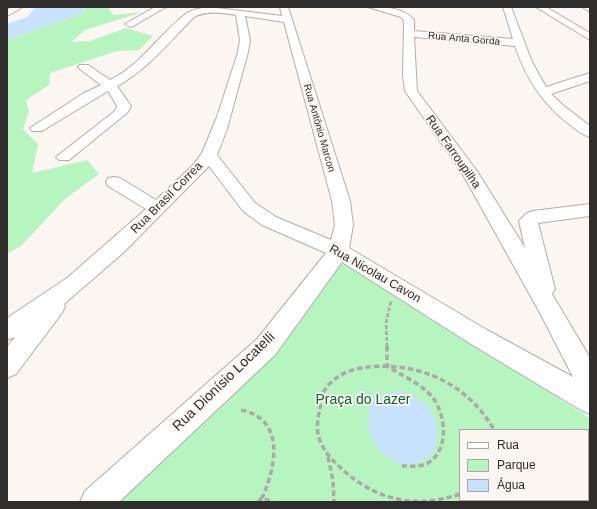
<!DOCTYPE html>
<meta charset="utf-8">
<style>
body{margin:0}
#map{position:relative;width:597px;height:509px;overflow:hidden;background:#fcf6f3;font-family:Helvetica,sans-serif}
canvas{display:block}
.frame{position:absolute;inset:0;border:8px solid #2f2d2c;pointer-events:none}
.legend{position:absolute;left:459px;top:429px;width:130px;height:72px;box-sizing:border-box;background:#fcf6f3;border:1px solid #aaa6a3;margin:0;padding:5px 7px;list-style:none;font-size:12px;color:#2f2d2c}
.legend li{display:flex;align-items:center;gap:8px;height:20px}
.legend b{width:20px;border:1px solid #aaa6a3}
</style>
<div id="map">
<canvas width="597" height="509"></canvas>
<div class="frame"></div>
<ul class="legend">
<li><b style="height:5px;background:#fff"></b>Rua</li>
<li><b style="height:11px;background:#b6f4c0"></b>Parque</li>
<li><b style="height:11px;background:#c8e2fd"></b>Água</li>
</ul>
</div>
<script>
const ctx = document.querySelector('canvas').getContext('2d');
ctx.lineJoin = 'round';
function fillPath(path, color) {
  ctx.fillStyle = color;
  ctx.fill(path, 'evenodd');
}
function strokePath(path, color, width, dash) {
  ctx.strokeStyle = color;
  ctx.lineWidth = width;
  ctx.lineCap = dash ? 'butt' : 'round';
  ctx.setLineDash(dash || []);
  ctx.stroke(path);
}
function drawText(font, color, halo, rows, align = 'center') {
  ctx.font = font + ' Helvetica,sans-serif';
  ctx.lineWidth = 3.5;
  ctx.setLineDash([]);
  ctx.textBaseline = 'middle';
  ctx.strokeStyle = halo;
  ctx.fillStyle = color;
  for (const [text, x, y, turn = 0] of rows) {
    ctx.save();
    ctx.translate(x, y);
    ctx.rotate((+turn || 0) * Math.PI / 180);
    ctx.textAlign = isNaN(turn) ? turn : align;
    if (halo) ctx.strokeText(text, 0, 0);
    ctx.fillText(text, 0, 0);
    ctx.restore();
  }
}
fillPath(new Path2D(`
 M86,7H108L113,15L143,12L85,30L71,42L90,41L126,28L153,36L139,50L117,51L50,73L49,85L26,100L29,111L23,129L38,144L32,173L87,160L99,174L65,199L21,246L7,254V40L83,13Z
 M338,263L353,267L424,311L590,418V502H116ZM460,430H588V500H460Z`), '#b6f4c0');
fillPath(new Path2D(`
 M36,7H85L83,13L7,40V24L27,17Z
 M399,391C407,393 415,395 422,401C439,415 446,448 423,461C380,483 336,397 399,391Z`), '#c8e2fd');
const minor = new Path2D(`
 M12,7H23L7,16V10Z
 M155,7H166L133,26L130,27L125,24Z
 M208,7L282,16L280,7H288L350,201L353,225L349,248L487,330L573,377L540,313L461,171L405,91L403,75L404,21L401,17L368,7C383,7 404,7 414,20V31L513,39L503,7H511L532,62L546,87L590,73V81L551,94L564,106L590,126V137C582,135 576,129 569,124C542,103 526,78 515,46L414,37L417,91L477,171L525,248L519,221L527,213L533,211L590,204V216L538,223L555,289L552,294L590,358V414L581,410L471,344L342,262L275,355L119,502H80L85,491L257,339L326,253L262,225L243,211L209,166L123,253L64,304L65,306L62,313L16,374L7,378V347L15,337L7,340V318L67,278L146,209L108,186L106,182L108,178L114,177L120,178L156,200L193,165L202,153L217,117L238,52L240,40L236,15C221,13 208,10 194,17C172,39 145,72 117,86L131,106L127,113L69,160H59L56,157L115,111L117,106L108,91L42,131H32L30,128L84,93L101,85L80,69L78,67L80,65H88L110,80C141,65 160,33 187,13C194,9 201,8 208,7ZM245,16L284,22L332,201L335,225L331,240L276,217L255,203L217,155L227,129L248,52L250,40Z
 M536,7H546L590,33V40Z
 M582,7H590V12Z`);
strokePath(minor, '#b3adaa', 2);
strokePath(new Path2D(`
 M387,347L386,323L391,301`), '#ada9a7', 2.5, [4, 2]);
strokePath(new Path2D(`
 M387,346V366C402,376 421,383 433,398C446,415 450,452 426,464C419,467 410,466 402,466
 M241,410C286,419 276,467 262,498
 M328,457L333,480L334,502
 M460,494C416,509 379,501 344,471C334,462 323,451 319,438C316,428 318,417 320,408C321,403 321,397 323,393C339,363 382,364 411,369C447,377 476,398 494,430
 M548,500L549,502
 M258,502L262,498L273,502`), '#ada9a7', 3.5, [5.5, 3]);
fillPath(minor, '#fff');
drawText('10px', '#2f2d2c', '#fcf6f3', [
 ["Rua Anta Gorda",464,39,5],
 ["Rua Antônio Marcon",319,128,74]
]);
drawText('12px', '#2f2d2c', '#fcf6f3', [
 ["Rua Farroupilha",453,152,55],
 ["Rua Brasil Correa",167,198,-45],
 ["Rua Nicolau Cavon",375,274,30]
]);
drawText('14px', '#2f2d2c', '#fcf6f3', [
 ["Rua Dionísio Locatelli",224,382,-44]
]);
drawText('14px', '#0e652d', '#fcf6f3', [
 ["Praça do Lazer",363,400]
]);
</script>
